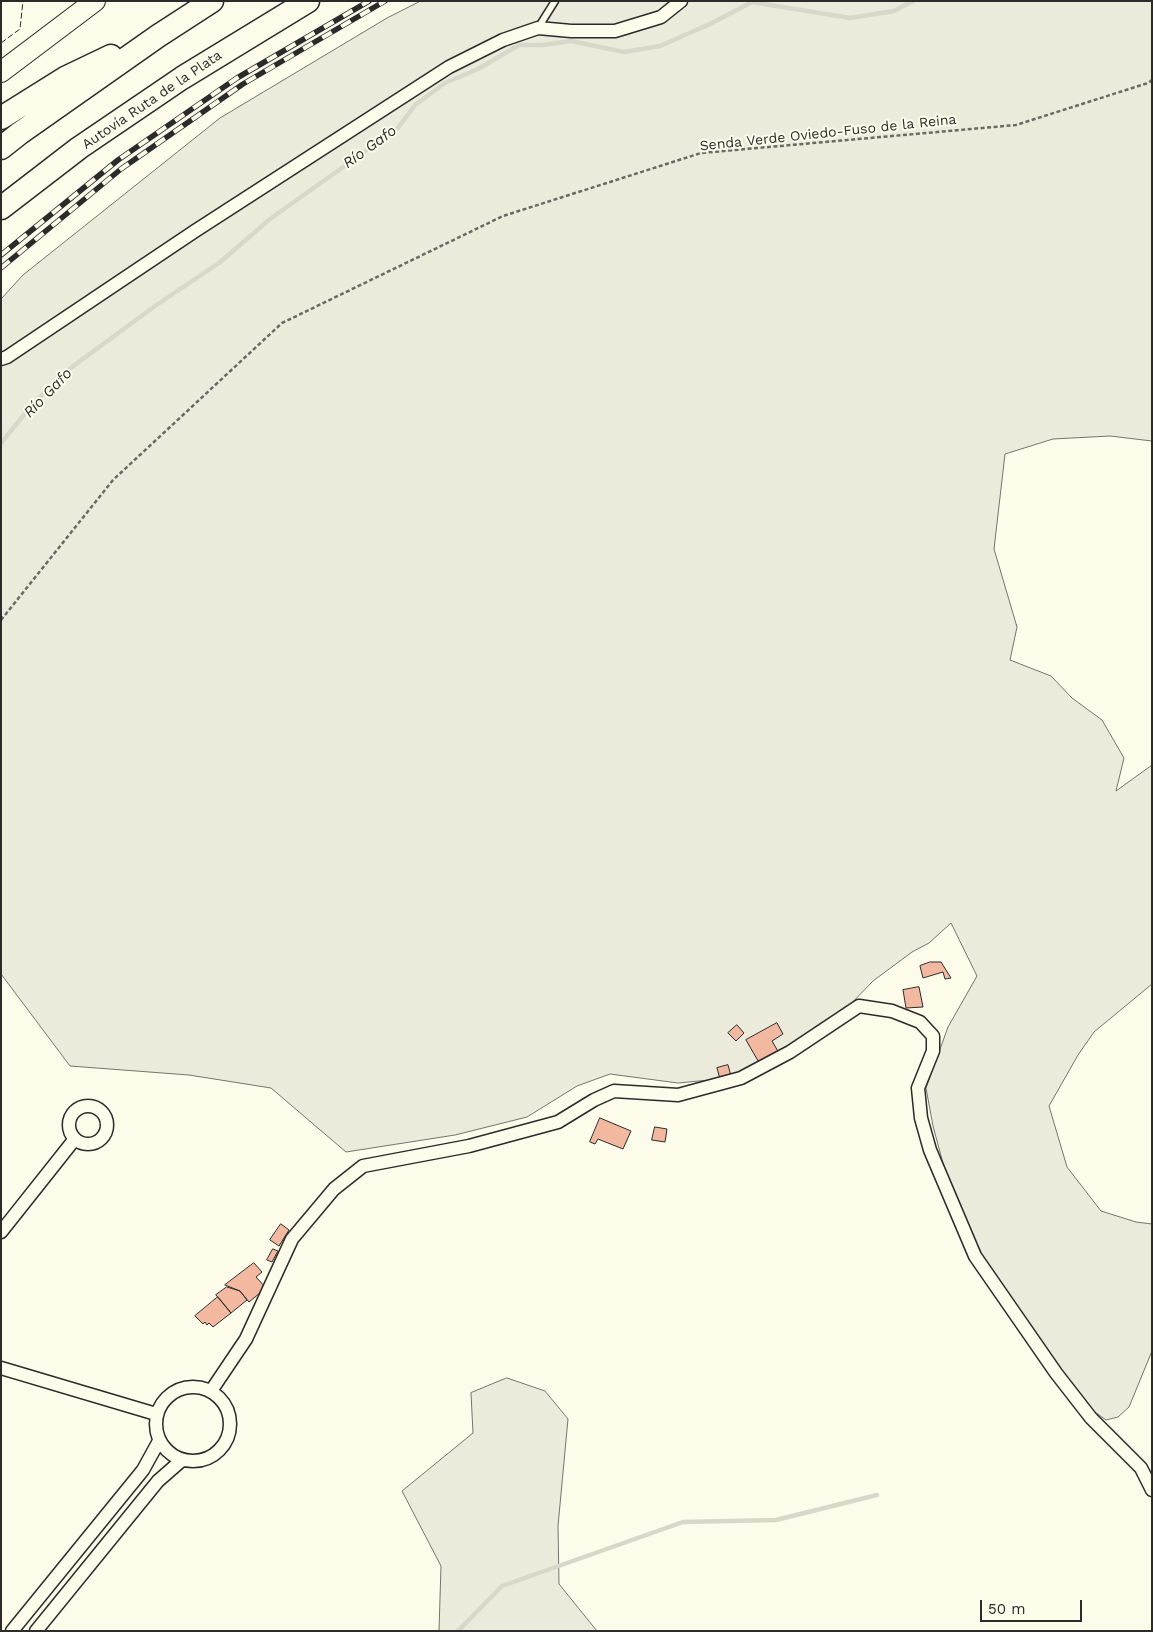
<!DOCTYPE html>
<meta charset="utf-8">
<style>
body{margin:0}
#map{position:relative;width:1153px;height:1632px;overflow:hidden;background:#fdfbea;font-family:"Work Sans",sans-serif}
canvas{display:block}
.frame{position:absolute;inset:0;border:2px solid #2b2b2b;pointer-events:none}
.scale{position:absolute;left:980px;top:1600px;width:102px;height:22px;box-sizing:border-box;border:2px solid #2b2b2b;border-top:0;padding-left:6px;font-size:15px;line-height:18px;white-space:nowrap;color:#2b2b2b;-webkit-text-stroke:4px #fdfbea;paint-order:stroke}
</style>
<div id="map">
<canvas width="1153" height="1632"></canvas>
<div class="frame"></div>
<div class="scale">50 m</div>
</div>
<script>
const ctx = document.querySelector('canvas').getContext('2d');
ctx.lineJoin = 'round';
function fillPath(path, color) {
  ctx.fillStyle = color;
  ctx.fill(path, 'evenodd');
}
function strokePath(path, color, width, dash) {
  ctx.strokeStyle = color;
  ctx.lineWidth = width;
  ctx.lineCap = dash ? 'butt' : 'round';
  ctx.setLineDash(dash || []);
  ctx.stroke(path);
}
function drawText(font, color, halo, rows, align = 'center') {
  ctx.font = font + ' "Work Sans",sans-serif';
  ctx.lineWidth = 4;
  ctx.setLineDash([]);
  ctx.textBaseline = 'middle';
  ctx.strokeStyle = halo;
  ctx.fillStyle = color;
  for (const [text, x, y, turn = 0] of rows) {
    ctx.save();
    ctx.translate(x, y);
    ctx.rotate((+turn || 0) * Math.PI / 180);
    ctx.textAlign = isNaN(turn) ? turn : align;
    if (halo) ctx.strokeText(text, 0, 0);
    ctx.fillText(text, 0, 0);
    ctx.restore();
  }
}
const green = new Path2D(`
 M421,1H1152V441L1110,436L1053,439L1005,454L994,549L1017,627L1010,660L1051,676L1072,698L1102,720L1124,758L1116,791L1152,765V984L1094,1032L1078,1055L1049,1106L1067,1167L1101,1211L1136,1222L1152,1224V1351L1129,1407L1118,1417L1106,1420L1092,1410L1051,1356L979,1251L944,1167L933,1126L926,1088L948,1027L977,976L951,923L929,943L912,952L873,981L845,1010L761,1066L720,1079L678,1083L610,1074L577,1086L527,1117L455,1135L346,1152L271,1088L189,1075L70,1066L1,974V299L23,275L220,118L387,18Z
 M507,1378L545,1391L568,1419L558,1526L559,1584L597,1631H439L441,1566L402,1491L473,1433L471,1393Z`);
fillPath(green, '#ecebdb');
strokePath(green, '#74746e', 1);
strokePath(new Path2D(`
 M1,443L32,405L68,370L155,306L219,263L270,219L398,128L415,105L445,83L478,69L519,45H543L571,41L624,52L660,46L710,24L752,2L850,18L894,11L913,1
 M458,1631L502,1586L683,1522L776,1520L877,1495`), '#d8d7c9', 4.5);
const building = new Path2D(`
 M930,962H941L951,978L945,979L943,972L923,978L920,966Z
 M919,987L923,1007L906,1008L903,990Z
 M777,1023L783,1034L772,1041L779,1053L761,1066L746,1040Z
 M737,1025L744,1033L736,1041L728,1033Z
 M728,1065L731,1076L720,1079L717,1068Z
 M600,1118L631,1131L623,1149L598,1139L595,1144L590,1142Z
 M655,1127L667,1129L665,1142L652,1140Z
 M281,1224L289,1230L279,1246L270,1240Z
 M273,1249L278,1251L272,1262L267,1260Z
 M254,1263L262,1272L256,1277L266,1288L249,1302L240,1291L225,1285Z
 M227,1287L240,1291L247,1300L231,1313L216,1295Z
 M218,1297L231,1313L213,1327L209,1323L207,1325L205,1322L203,1324L195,1316Z`);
fillPath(building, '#f2b8a0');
strokePath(building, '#2b2b2b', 1);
const service = new Path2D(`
 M538,28L555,1`);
const minor = new Path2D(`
 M1,359L7,357L195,231L449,67L503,40L538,28L571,31H615L661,17L681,1
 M69 1125a19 19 0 1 1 38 0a19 19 0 1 1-38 0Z
 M1,1232L74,1140
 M1,1368L156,1414
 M156 1424a37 37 0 1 1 74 0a37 37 0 1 1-74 0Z
 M211,1391L246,1339L292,1239L334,1189L363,1166L469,1146L558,1122L594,1100L614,1091L678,1095L741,1078L790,1052L859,1006L892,1011L920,1022L933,1036V1051L918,1088L921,1118L930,1150L975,1256L1056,1373L1091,1418L1141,1468L1152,1490
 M12,1631L143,1470L159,1441
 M36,1631L158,1481L182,1460`);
const trunk = new Path2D(`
 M1,72L95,1`);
const motorway = new Path2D(`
 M1,118L65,78L111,56
 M1,148L20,133L158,36L212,1
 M1,208L79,148L182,78L308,1`);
strokePath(service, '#2b2b2b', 9);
strokePath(minor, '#2b2b2b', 15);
strokePath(trunk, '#2b2b2b', 22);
strokePath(motorway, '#2b2b2b', 25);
strokePath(new Path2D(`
 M1,620L113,480L282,323L503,216L701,153L1016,125L1148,83L1152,80`), '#6a6964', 2.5, [4, 2.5]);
strokePath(service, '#fdfbea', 6);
strokePath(minor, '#fdfbea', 12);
strokePath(trunk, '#fdfbea', 20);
strokePath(motorway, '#fdfbea', 22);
const rail = new Path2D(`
 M1,255L118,160L237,78L369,1
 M1,268L121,169L243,84L385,1`);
strokePath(rail, '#2b2b2b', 5.5);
strokePath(rail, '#fdfbea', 4, [11]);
strokePath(new Path2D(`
 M1,43L20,29L23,1`), '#2b2b2b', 1, [6, 2.5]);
drawText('14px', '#2b2b2b', '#fdfbea', [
 ["Autovía Ruta de la Plata",152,100,-34],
 ["Senda Verde Oviedo-Fuso de la Reina",828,133,-6]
]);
drawText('italic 15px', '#2b2b2b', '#fdfbea', [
 ["Río Gafo",370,147,-36],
 ["Río Gafo",48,393,-46]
]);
</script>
